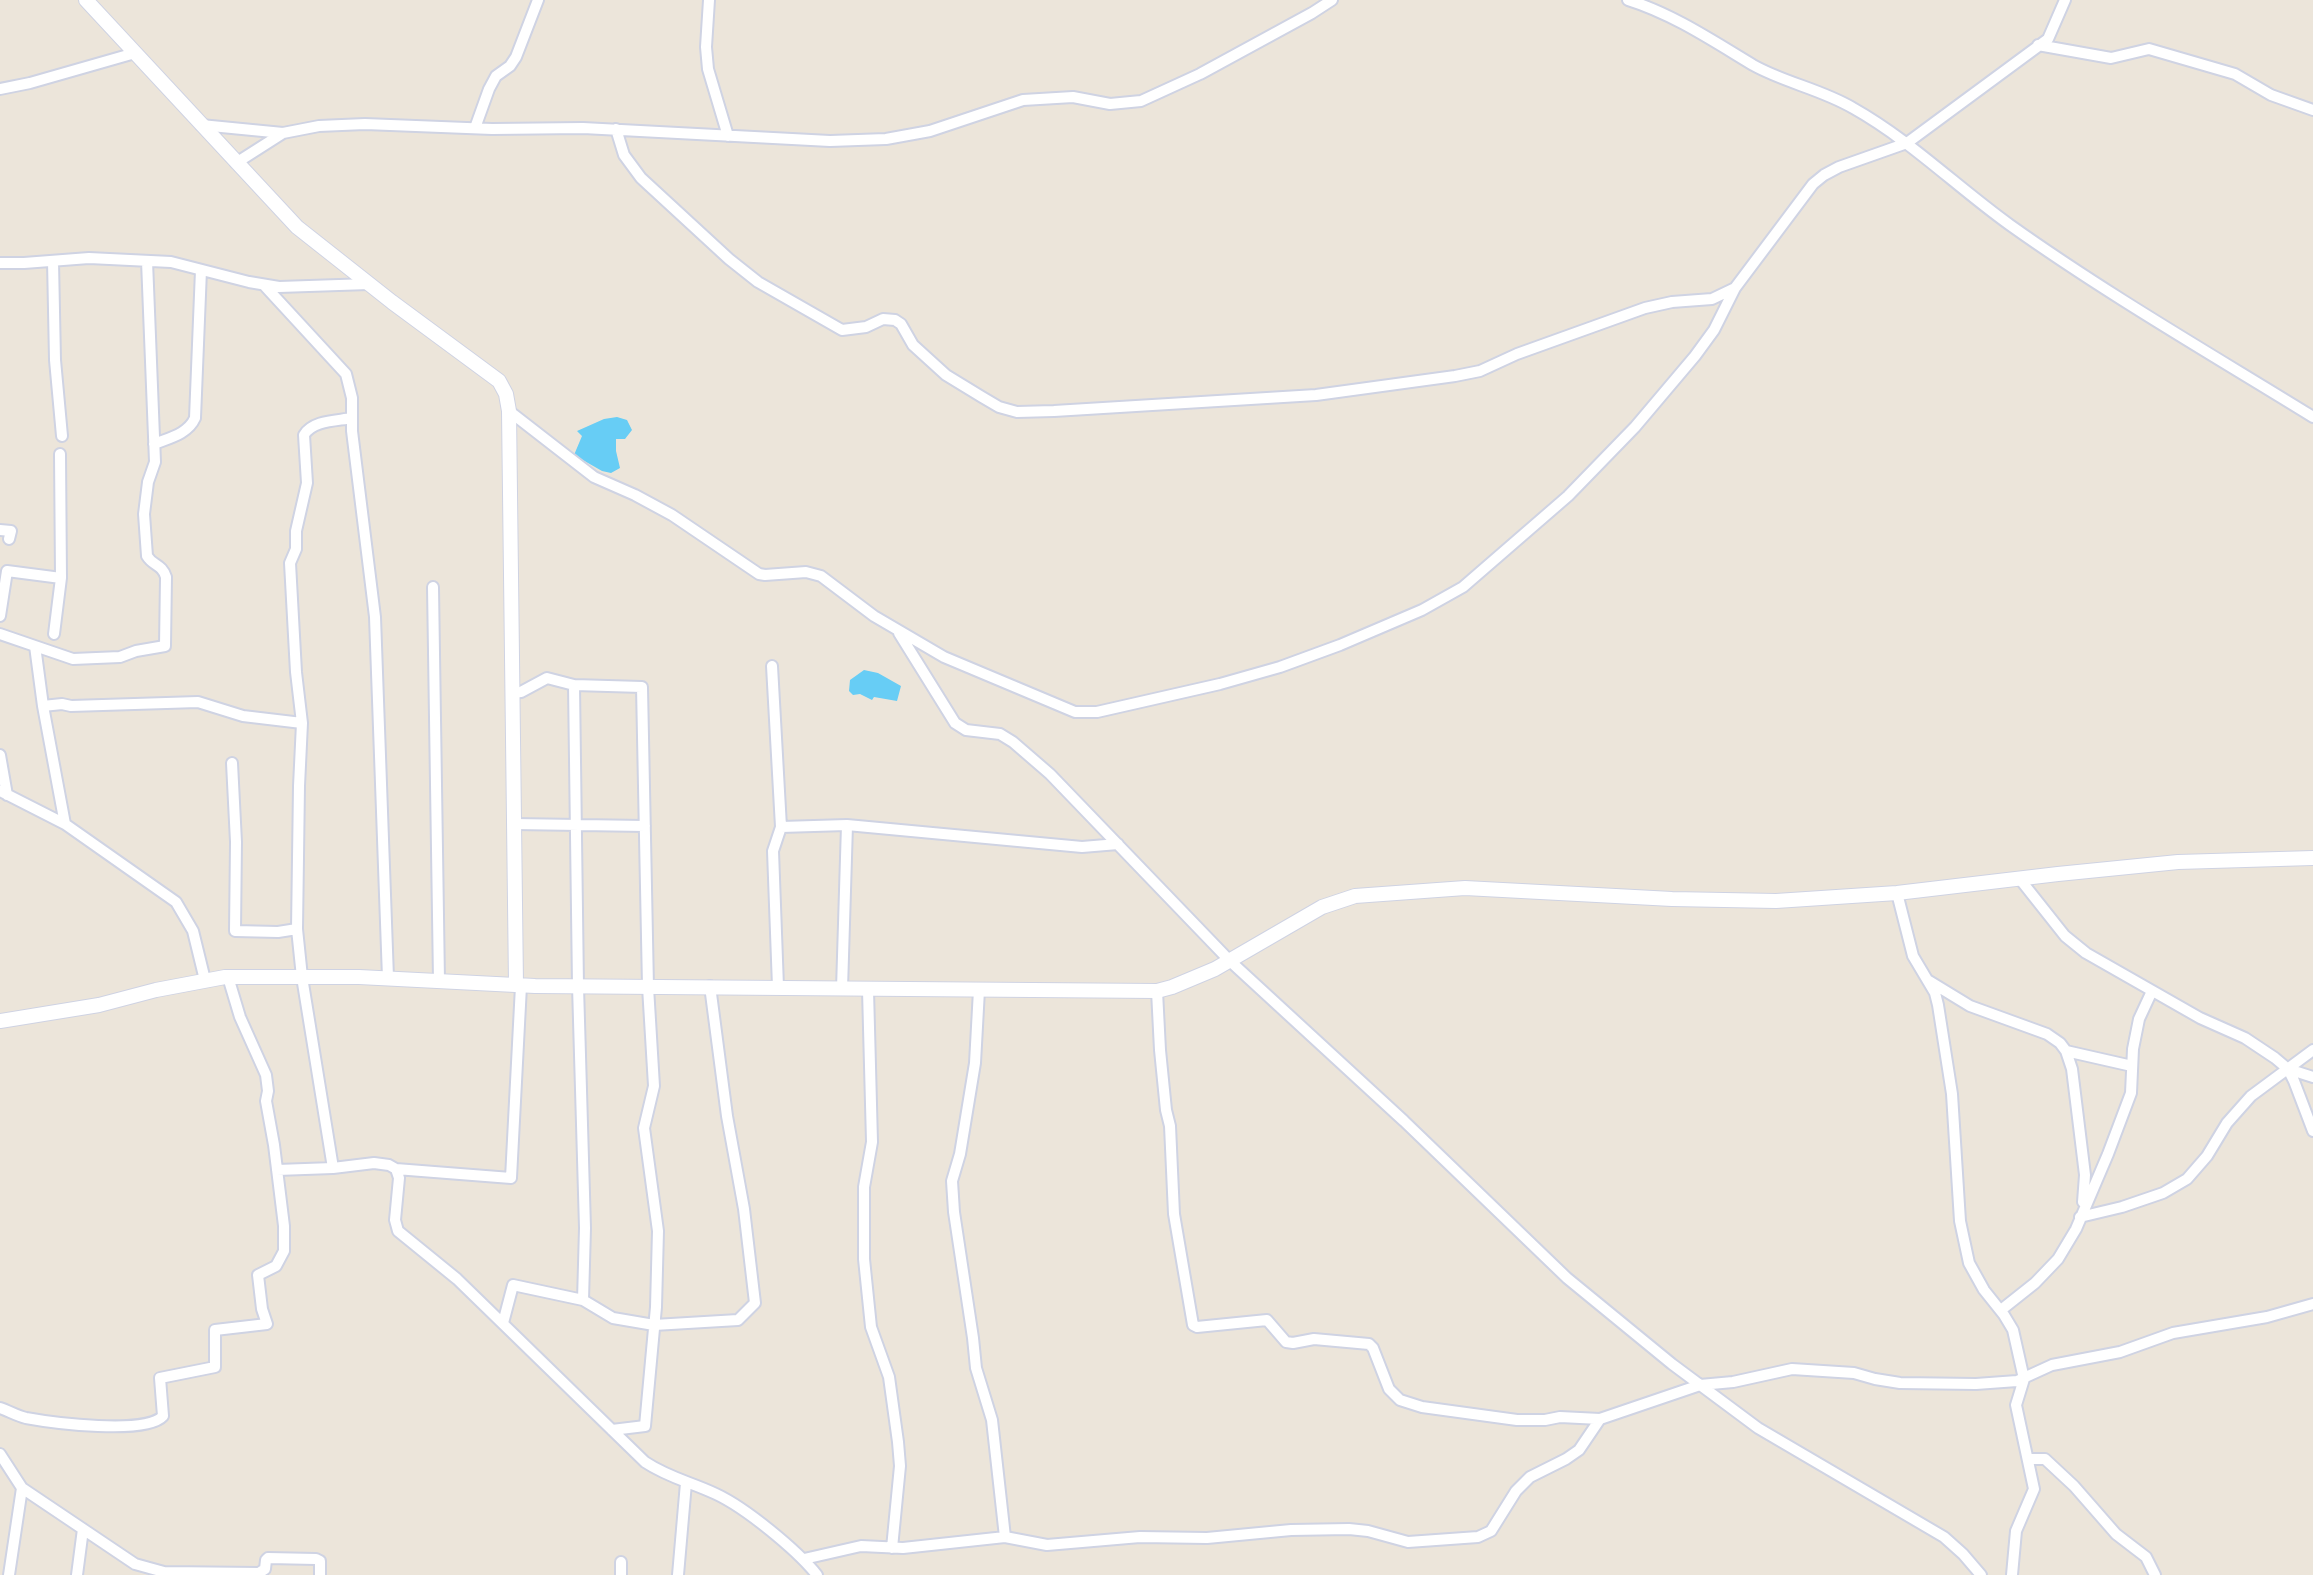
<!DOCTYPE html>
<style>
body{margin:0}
canvas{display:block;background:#ece5da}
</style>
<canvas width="2313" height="1575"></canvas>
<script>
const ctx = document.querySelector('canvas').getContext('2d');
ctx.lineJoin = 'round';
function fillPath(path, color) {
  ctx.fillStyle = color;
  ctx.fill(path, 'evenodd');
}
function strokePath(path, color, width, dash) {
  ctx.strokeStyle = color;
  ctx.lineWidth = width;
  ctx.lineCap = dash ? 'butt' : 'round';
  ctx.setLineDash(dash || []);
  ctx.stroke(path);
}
fillPath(new Path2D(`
 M617,417L627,420L632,430L625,439H616V451L620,468L611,473L602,471L574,455L582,436L577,431L604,419Z
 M864,670L878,673L901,686L897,701L874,697L872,700L860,694L853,695L849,691L850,680Z`), '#67cdf5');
const minor = new Path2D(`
 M709,0L706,47L708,69L728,136
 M1628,0C1673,14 1713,41 1753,65C1785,83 1821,89 1853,108C1910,140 1957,187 2010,225C2107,294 2211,354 2313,417
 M2038,45L2111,58L2149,49L2235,74L2271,95L2313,110
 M0,89L30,83L135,53
 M201,125L283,133L319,126L365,124L492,129L583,128L830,141L886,139L930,131L1023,100L1073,97L1110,104L1141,101L1200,74L1312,13L1332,0
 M475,128L489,89L496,76L510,66L516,57L538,0
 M616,129L624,155L641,178L729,259L758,282L842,330L866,327L883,319L895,320L901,324L913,345L946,375L982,397L999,407L1017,412L1054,411L1316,395L1455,376L1480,371L1517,354L1645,308L1672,302L1712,299L1735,288L1813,184L1824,175L1839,167L1907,143L2048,39L2065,0
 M236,163L283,133
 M53,261L55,360L62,436
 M0,263H24L89,258L171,262L249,282L279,287L369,284
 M264,285L346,374L352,398V431L375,617L388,978
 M509,411L594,477L635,495L672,515L759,574L765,575L806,572L821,576L874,616L944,657L1075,712H1097L1220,684L1280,667L1340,645L1422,610L1463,587L1568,496L1635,427L1695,356L1714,330L1735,288
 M154,444C169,438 188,434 195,418L201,270
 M60,454L61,578
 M0,530L11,531L9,539
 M433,587L439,981
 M0,616L7,571L61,578L54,634
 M899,633L955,723L966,730L1000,734L1013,742L1050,774L1230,961L1404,1121L1567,1278L1672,1364L1758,1428L1944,1537L1963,1554L1981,1575
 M0,634L35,646L43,706L65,824
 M35,646L73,659L120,657L136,651L165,646L166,577C162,564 153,566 147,556L144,514L148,482L155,462L147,261
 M772,666L781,827
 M574,685L642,687L648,987L654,1086L644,1128L658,1231L656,1307L645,1426L612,1430
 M512,693L521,692L547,678L574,685L578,986L585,1228L583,1300
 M43,706L62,704L71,706L198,702L243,716L302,723
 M0,755L7,795
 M232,763L236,842L235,931L278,932L297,929
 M0,791L65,824L176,902L193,931L205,980
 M514,824L645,826
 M2019,878L2065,936L2086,953L2200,1018L2245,1038L2275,1058L2288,1069L2294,1081L2313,1131
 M1897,893L1913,956L1935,993L1938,1005L1952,1094L1960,1221L1969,1263L1984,1290L2004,1315L2013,1330L2024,1379L2016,1405L2034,1489L2016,1531L2012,1575
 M1929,981L1970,1006L2047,1034L2060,1043L2066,1051L2072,1069L2085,1175L2083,1202
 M778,987L773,851L781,827L847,825L1082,847L1118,844
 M842,989L847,825
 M868,990L872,1142L864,1187V1259L871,1327L889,1377L898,1442L900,1466L892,1548
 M979,990L975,1063L960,1154L952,1181L954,1212L973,1338L976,1368L992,1420L1005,1537
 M1157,991L1160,1050L1166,1110L1170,1126L1174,1214L1193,1325L1197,1327L1267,1320L1286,1342L1293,1343L1314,1339L1369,1344L1373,1348L1389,1389L1400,1400L1422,1407L1517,1420H1545L1560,1417L1600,1419
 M2066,1051L2132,1066
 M2288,1069L2313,1077
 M333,1168L302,977L297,929L299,786L302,723L296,672L290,563L296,549V531L307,483L304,435C313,420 337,421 352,418
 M396,1169L511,1178L521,986
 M277,1170L333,1168L374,1163L389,1165L396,1169L399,1178L395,1220L398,1231L457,1279L645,1462C669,1478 691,1482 716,1494C746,1508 797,1550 817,1575
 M2080,1217L2122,1207L2163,1193L2187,1179L2207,1156L2227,1123L2251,1096L2313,1050
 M2001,1310L2035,1283L2058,1259L2076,1229L2108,1154L2131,1093L2133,1049L2139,1019L2152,991
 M503,1323L513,1285L583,1300L613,1318L654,1325L738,1320L755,1303L744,1209L727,1116L710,986
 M0,1408C9,1411 17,1416 26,1418C53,1423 146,1435 163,1416L160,1378L215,1367V1330L267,1324L262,1309L258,1275L276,1266L284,1251V1226L274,1145L266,1101L268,1091L266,1075L240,1017L228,977
 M0,1454L22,1488L135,1564L164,1572L259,1573L265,1569L266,1560L268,1558L316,1559L320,1561V1575
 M2029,1459H2045L2074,1486L2116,1534L2146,1557L2155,1575
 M804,1559L861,1546L903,1548L1005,1537L1047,1545L1140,1537L1207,1538L1291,1530L1349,1529L1368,1531L1408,1542L1478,1537L1491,1531L1516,1491L1530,1477L1566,1459L1579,1450L1600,1419L1700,1385L1733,1382L1792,1369L1854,1373L1875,1379L1900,1383L1976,1384L2017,1381L2052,1365L2120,1352L2173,1333L2267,1317L2313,1304
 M621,1562V1575
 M9,1575L22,1488
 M77,1575L83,1529
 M678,1575L686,1483`);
const tertiary = new Path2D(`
 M86,0L297,227L392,302L499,381L506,394L509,411L516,985
 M0,1021L99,1005L156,990L225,977H359L535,986L1157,991L1172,987L1215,969L1322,907L1355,896L1465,888L1672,899L1776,901L1897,893L2058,874L2178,862L2313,858`);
strokePath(minor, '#cfd3e3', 14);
strokePath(tertiary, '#cfd3e3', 16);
strokePath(minor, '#fff', 10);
strokePath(tertiary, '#fff', 14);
</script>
